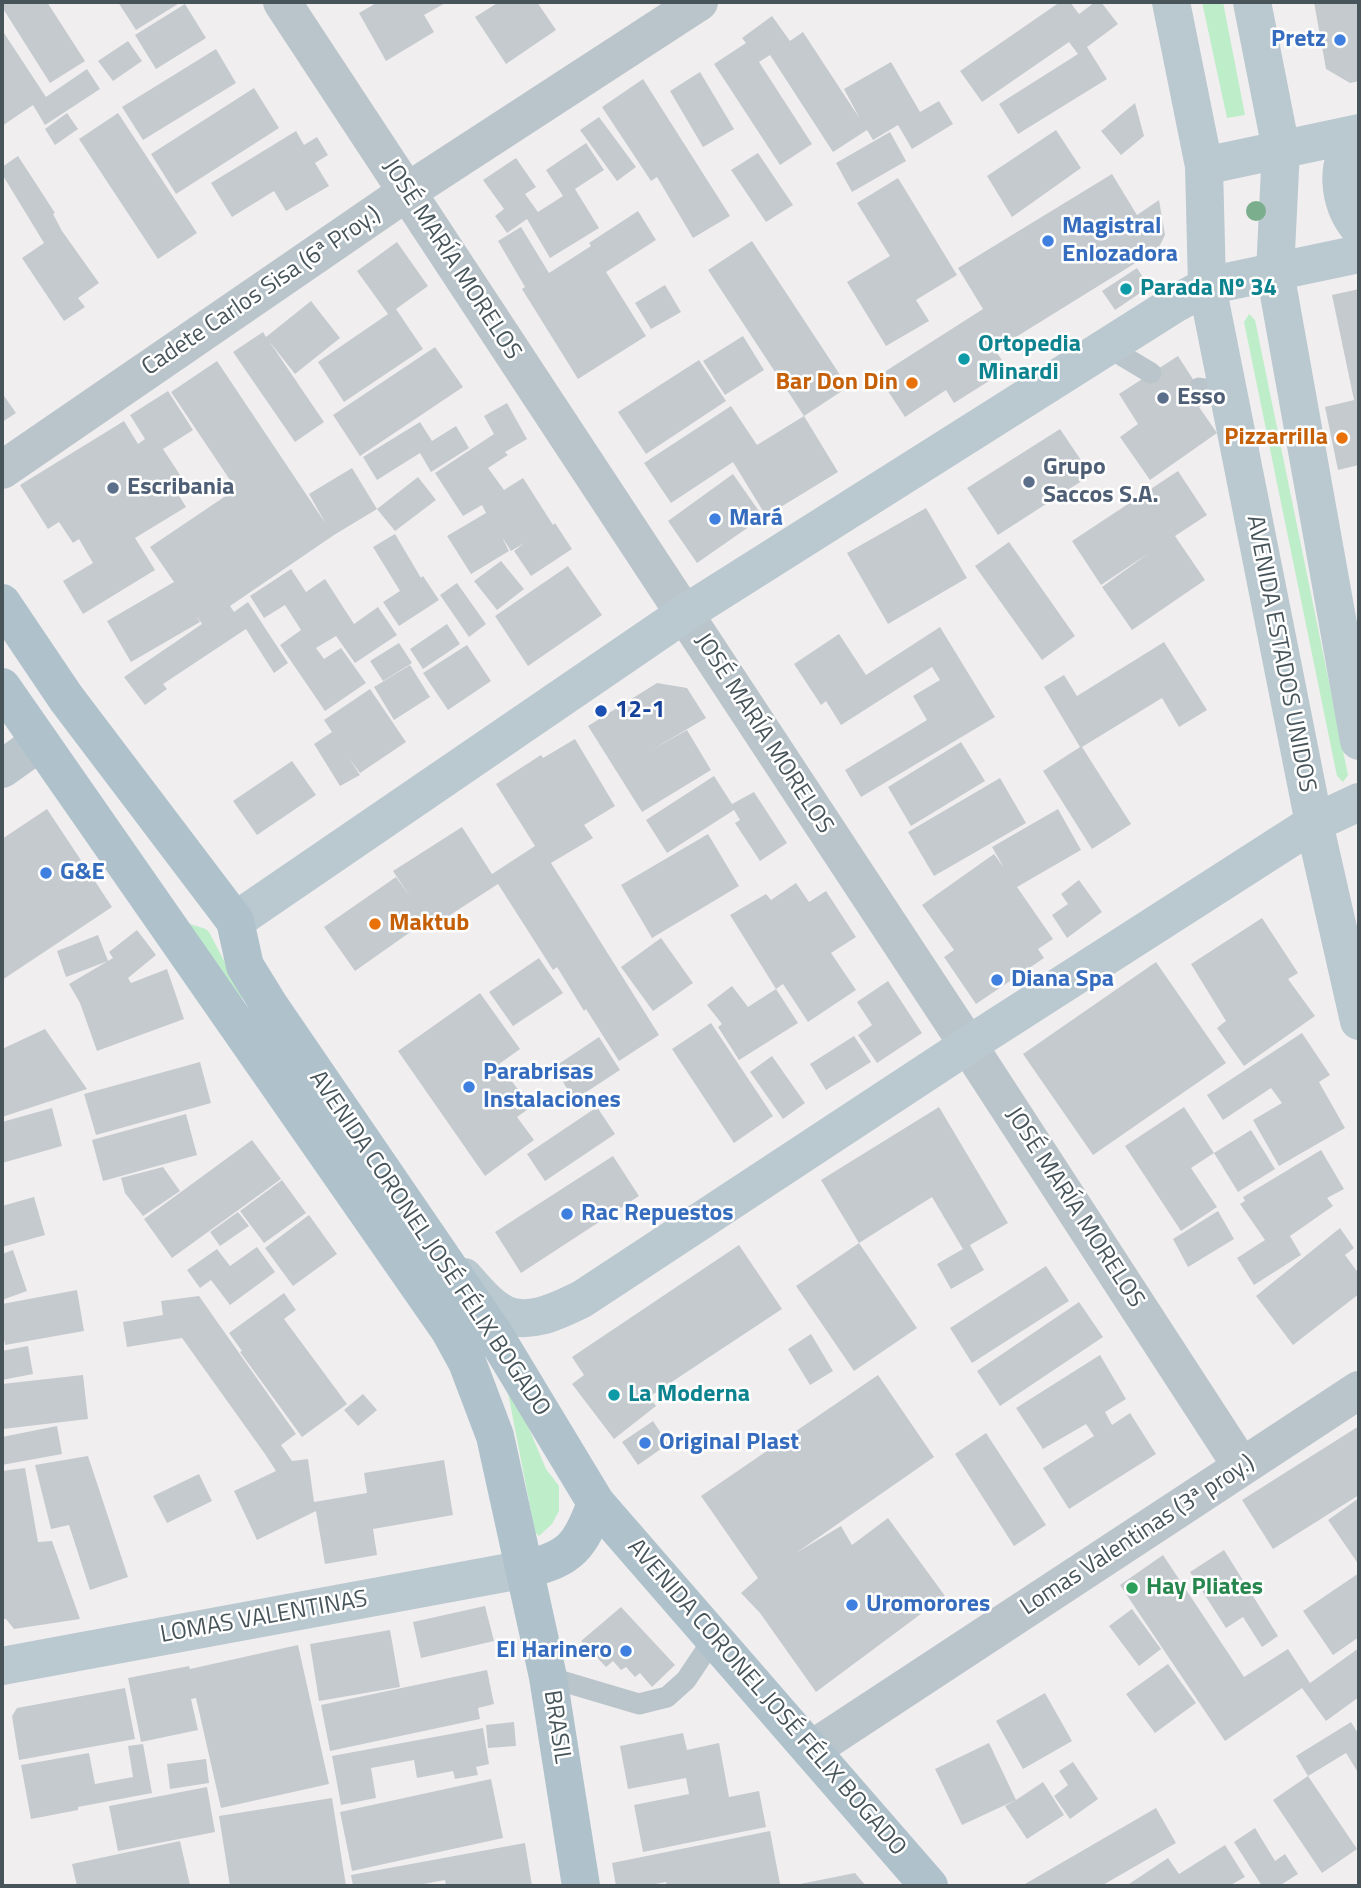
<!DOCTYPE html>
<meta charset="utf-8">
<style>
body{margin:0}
#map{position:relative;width:1361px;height:1888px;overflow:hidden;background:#f1eeef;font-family:"Titillium Web",sans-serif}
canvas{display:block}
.frame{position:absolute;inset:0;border:4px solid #47555b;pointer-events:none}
</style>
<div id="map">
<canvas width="1361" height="1888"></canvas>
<div class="frame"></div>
</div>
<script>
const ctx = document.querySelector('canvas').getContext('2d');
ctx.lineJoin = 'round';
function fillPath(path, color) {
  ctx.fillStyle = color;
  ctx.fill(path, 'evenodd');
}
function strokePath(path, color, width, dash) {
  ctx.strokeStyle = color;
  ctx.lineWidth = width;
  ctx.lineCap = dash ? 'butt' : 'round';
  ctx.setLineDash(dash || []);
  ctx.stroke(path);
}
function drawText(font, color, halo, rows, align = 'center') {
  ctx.font = font + ' "Titillium Web",sans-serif';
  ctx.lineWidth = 5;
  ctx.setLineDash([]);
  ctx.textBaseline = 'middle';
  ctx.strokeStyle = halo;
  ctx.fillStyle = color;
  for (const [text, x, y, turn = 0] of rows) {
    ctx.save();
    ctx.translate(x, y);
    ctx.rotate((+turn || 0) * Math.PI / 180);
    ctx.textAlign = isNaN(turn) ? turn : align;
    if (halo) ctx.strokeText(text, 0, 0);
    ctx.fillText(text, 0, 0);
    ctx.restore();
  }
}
fillPath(new Path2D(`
 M1202,2H1223L1245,115L1227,118Z
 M1249,314L1255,320L1348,775L1343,782L1337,776L1244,322Z
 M187,923L206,929L209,932L244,999L240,997Z
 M508,1393H514L546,1469L559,1486V1511L552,1524L539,1536L535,1532Z`), '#beedc9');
fillPath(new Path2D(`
 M2,2H47L85,61L50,83L2,7Z
 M118,2H181L136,30Z
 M378,2H447L424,15L434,32L386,61L359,13Z
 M499,2H537L556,30L506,64L475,17Z
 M1060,2H1070L1079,14L1095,2H1101L1118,24L1087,47L1107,79L1018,134L999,104L1078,54L1069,42L982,102L960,71Z
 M1314,2H1359V81L1350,83L1326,69Z
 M185,4L206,38L156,69L135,35Z
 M772,16L790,41L803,32L860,119L844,89L891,62L920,112L939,101L953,124L912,149L898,125L873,140L867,130L833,152L770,55L759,62L812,144L780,165L714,64L746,43L742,38Z
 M2,30L46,97L87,69L100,89L45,125L33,105L2,126Z
 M128,41L142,61L113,81L98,61Z
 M216,49L236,83L143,140L122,107Z
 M700,72L734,129L703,147L670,91Z
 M643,79L730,216L693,238L657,177L651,181L602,107Z
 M254,88L279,128L176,194L151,154Z
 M1135,103L1144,136L1121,155L1101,131Z
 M67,113L78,129L55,145L45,129Z
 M118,113L197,233L158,259L79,139Z
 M599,117L636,167L617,181L580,130Z
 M1056,130L1081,168L1012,217L987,176Z
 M296,131L304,145L317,137L328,155L315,163L329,186L286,211L274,191L232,217L211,183Z
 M890,132L906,161L852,192L836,163Z
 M586,143L604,170L575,189L599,228L550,258L527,219L507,233L495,216L504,209L483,180L516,158L536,187L525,194L538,212L563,196L546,170Z
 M758,153L793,205L766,222L731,170Z
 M18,156L55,213L53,214L62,231L99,283L78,298L85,307L64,321L22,258L44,243L2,174V167Z
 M1112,174L1137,215L1159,200L1165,235L1158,249L995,350L1008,369L954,403L946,390L905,417L878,376L983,309L958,268Z
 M898,178L957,275L916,300L929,321L886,346L847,282L890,256L857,203Z
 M638,211L656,240L606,272L646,336L578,379L522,289L525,287L498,241L521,227L549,273L591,246L589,243Z
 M752,241L848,387L804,416L708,270Z
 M397,242L428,286L396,309L423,349L344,402L318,362L388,314L357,271Z
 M1137,268L1149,287L1115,310L1102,291Z
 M665,285L681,312L651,329L635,303Z
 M1359,289V465L1338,470L1325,407L1354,400L1332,295Z
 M311,301L340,338L295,374L269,341L324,422L295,442L233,352L263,332L266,337Z
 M743,336L764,370L725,395L703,361Z
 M435,347L463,387L360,456L333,415Z
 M1178,356L1207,401L1199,407L1217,433L1150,480L1120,437L1138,424L1119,394Z
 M699,360L726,401L646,454L618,412Z
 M217,361L326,524L309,494L352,468L377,509L418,477L436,500L395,531L377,509L334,535L230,606L234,612L248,602L288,663L274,673L246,629L163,684L167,689L145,705L124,677L202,624L196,615L200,622L131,662L107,621L174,582L150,547L236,489L171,392Z
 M168,391L193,430L163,449L180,475L170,481L186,507L135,538L155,570L83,614L63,581L93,563L79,539L73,543L59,522L48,529L20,485L124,421L138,444L145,439L130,415Z
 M2,393L16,413L2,422Z
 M507,403L527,439L505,452L508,455L488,468L504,490L523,478L553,525L555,523L572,549L531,576L514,551L524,543L511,551L502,537L509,551L471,574L447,536L486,513L482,505L463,516L435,473L494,434L484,416Z
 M731,406L757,445L804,416L838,472L766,516L733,462L671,503L644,463Z
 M420,422L432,441L456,426L469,448L431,472L420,453L377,480L363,457Z
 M1060,429L1091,475L998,535L967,488Z
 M1178,471L1207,515L1175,536L1205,580L1132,630L1102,587L1149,553L1101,585L1072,541Z
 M733,474L763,517L697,563L668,521Z
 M926,508L967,578L888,624L847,553Z
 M395,534L421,578L423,576L439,600L399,626L383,602L400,591L373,547Z
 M1009,542L1075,636L1042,660L975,566Z
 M501,561L524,589L497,610L474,581Z
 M568,566L602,615L528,666L495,616Z
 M291,569L306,592L325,579L354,624L378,607L397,635L355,663L336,636L316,648L324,659L341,648L366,683L325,711L280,645L301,630L285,605L264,618L250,596Z
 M457,583L486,624L469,637L440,595Z
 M447,624L460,644L423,669L410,649Z
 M940,627L995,717L861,797L845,770L927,720L913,696L940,680L932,667L841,725L826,701L821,705L794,664L839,634L866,675Z
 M1164,642L1207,710L1179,727L1162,698L1082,747L1131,824L1092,849L1043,771L1080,747L1044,687L1064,675L1077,696Z
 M399,643L412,663L383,681L370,661Z
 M467,645L491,681L448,710L423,673Z
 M410,665L430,697L394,720L374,687Z
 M657,683L687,688L706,718L650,751L687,730L711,770L642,812L588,726Z
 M370,689L406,742L360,773L349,758L360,775L340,786L314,744L332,732L324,720Z
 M575,739L615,806L584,825L593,838L551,863L659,1035L619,1061L586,1009L584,1011L557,967L553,970L498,884L430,928L426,921L355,971L324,927L396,877L411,898L393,871L462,827L492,874L535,846L496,784L541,755L543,758Z
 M961,742L985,781L911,826L888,787Z
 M292,761L316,795L257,835L233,801Z
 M714,776L732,804L754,792L787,843L760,861L735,823L740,820L734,810L667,853L646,820Z
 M1000,778L1026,823L934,876L908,832Z
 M47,809L112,907L2,980V839Z
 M1058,809L1081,850L1017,887L1053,939L1038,949L1044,958L976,1004L944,957L954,950L922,905L994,854L1004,868L992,847Z
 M708,834L739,886L652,938L621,885Z
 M1079,880L1102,912L1067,938L1052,915L1068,904L1061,894Z
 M796,883L809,902L826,891L856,937L831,953L856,990L808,1022L783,984L776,989L730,915L766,894L771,900Z
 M1262,918L1298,973L1288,979L1315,1016L1244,1066L1217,1028L1226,1021L1191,964Z
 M137,930L156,955L128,978L131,983L167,969L184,1019L97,1051L80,1003L69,984L113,958L109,952Z
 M98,935L108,961L66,977L57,951Z
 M661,938L693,983L653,1011L621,967Z
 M539,958L563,993L513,1026L489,992Z
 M1156,962L1226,1063L1093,1155L1023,1054Z
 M888,981L922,1033L877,1063L858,1035L872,1025L857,1002Z
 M732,986L748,1007L776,989L798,1023L739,1060L718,1027L722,1024L707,1005Z
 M480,993L520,1049L499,1064L531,1107L517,1117L534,1140L485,1176L398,1051Z
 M711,1023L773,1116L734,1143L672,1049Z
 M45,1029L87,1089L2,1117V1049Z
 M1302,1033L1330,1075L1319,1082L1345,1128L1279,1166L1253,1120L1282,1103L1271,1088L1223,1120L1207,1095Z
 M854,1036L871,1062L826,1090L810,1064Z
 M599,1037L620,1070L574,1100L554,1067Z
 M772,1056L805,1103L783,1119L750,1072Z
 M200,1062L211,1103L96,1135L84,1094Z
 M597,1107L615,1134L545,1181L527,1154Z
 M939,1107L1008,1223L970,1245L984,1270L951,1289L937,1264L963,1249L932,1197L859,1243L821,1180Z
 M1184,1107L1214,1153L1191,1168L1217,1207L1181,1231L1125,1146Z
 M52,1108L62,1146L2,1163V1122Z
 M186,1114L197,1155L103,1181L92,1140Z
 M1251,1130L1275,1169L1238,1192L1214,1153Z
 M252,1140L281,1179L172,1258L144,1219Z
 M1321,1150L1344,1189L1327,1198L1333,1206L1290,1236L1301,1255L1254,1285L1237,1258L1265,1240L1240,1204L1245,1201L1243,1197Z
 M613,1156L639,1196L521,1273L495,1232Z
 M163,1167L180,1191L143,1216L125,1193L121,1178Z
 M282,1180L306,1213L264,1243L240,1211Z
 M34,1197L45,1235L2,1247V1206Z
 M1218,1211L1234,1239L1188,1267L1173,1239Z
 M238,1212L249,1226L220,1246L210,1232Z
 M309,1215L337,1254L293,1286L265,1248Z
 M1340,1228L1354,1248L1345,1255L1359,1274V1294L1293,1345L1256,1296Z
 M859,1243L917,1328L854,1371L796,1286Z
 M739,1245L782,1309L649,1397L656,1406L614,1439L572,1384L584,1375L572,1357Z
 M257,1247L275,1272L230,1305L211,1280L200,1288L187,1270L217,1249L230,1266Z
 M13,1250L27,1291L2,1300V1254Z
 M1046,1266L1069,1301L972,1363L950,1328Z
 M77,1290L84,1331L5,1345L2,1327V1304Z
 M284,1293L296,1310L284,1319L347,1404L302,1437L240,1352L242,1351L229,1333Z
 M199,1296L296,1434L281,1445L292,1461L308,1459L314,1502L367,1493L364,1473L444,1460L453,1515L373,1529L377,1555L325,1564L316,1511L257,1540L234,1491L276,1471L265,1454L182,1338L127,1347L123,1322L163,1315L161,1301Z
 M1079,1302L1103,1337L1000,1406L977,1371Z
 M811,1334L833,1371L810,1385L788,1349Z
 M28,1346L33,1374L2,1380V1351Z
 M1100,1355L1126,1399L1105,1412L1112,1425L1130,1413L1156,1454L1069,1509L1043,1468L1094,1436L1086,1424L1043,1449L1016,1408Z
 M83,1375L88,1419L3,1429L2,1384Z
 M878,1375L934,1457L796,1553L841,1526L852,1545L888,1518L945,1596L816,1692L760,1613L741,1593L758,1578L701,1496Z
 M363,1394L377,1410L358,1426L344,1410Z
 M653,1421L668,1444L638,1465L622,1442Z
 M57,1426L62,1454L2,1465V1437Z
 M1359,1426V1495L1273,1549L1242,1500Z
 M986,1433L1046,1525L1014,1546L955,1454Z
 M88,1456L128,1577L90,1590L69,1525L51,1529L35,1465Z
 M25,1468L38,1542L52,1541L80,1619L14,1629L6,1619H2V1471Z
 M199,1474L212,1501L167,1523L153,1496Z
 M1359,1498V1565L1328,1520Z
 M1224,1550L1278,1636L1262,1647L1243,1617L1226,1628L1190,1572Z
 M1163,1555L1244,1677L1288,1649L1310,1683L1359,1648V1697L1326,1721L1302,1688L1225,1741L1120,1585Z
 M1359,1573V1637L1333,1655L1303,1611Z
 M485,1606L494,1641L421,1658L413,1622Z
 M621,1607L675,1665L652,1687L640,1673L635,1677L626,1667L621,1670L613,1661L606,1667L581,1641Z
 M1132,1609L1161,1649L1139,1666L1109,1626Z
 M390,1630L400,1687L319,1701L310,1644Z
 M298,1645L329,1784L221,1808L196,1698L191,1699L198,1730L141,1742L128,1678L189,1666L190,1669Z
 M1168,1664L1196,1703L1155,1733L1126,1694Z
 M487,1670L494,1704L478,1708L480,1719L330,1751L321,1705Z
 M125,1688L135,1739L19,1760L12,1716L17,1708Z
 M1045,1693L1072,1741L1023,1769L996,1721Z
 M514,1722L516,1746L488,1748L486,1725Z
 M1351,1722L1359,1735V1774L1346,1753L1308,1776L1296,1756Z
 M483,1728L489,1764L476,1767L478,1775L455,1779L453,1771L417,1778L414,1760L371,1768L376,1798L341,1805L332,1756Z
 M683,1733L687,1750L719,1743L729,1797L759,1791L766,1827L643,1852L634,1805L689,1794L686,1778L628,1789L620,1746Z
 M989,1743L1016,1800L1043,1782L1064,1815L1027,1839L1005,1806L1016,1800L962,1825L935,1769Z
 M143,1744L152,1793L78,1807V1810L31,1819L21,1765L89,1753L95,1784L133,1777L128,1746Z
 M206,1759L209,1783L170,1789L167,1764Z
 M1073,1762L1098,1799L1070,1819L1054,1796L1068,1785L1059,1771Z
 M1308,1776L1357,1849L1322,1873L1273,1800Z
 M491,1779L503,1838L352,1871L340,1812Z
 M207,1787L215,1832L118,1851L109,1806Z
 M332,1798L346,1886H230L219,1816Z
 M1156,1808L1176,1843L1101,1886H1026L1025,1884Z
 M1255,1828L1275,1861L1285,1854L1298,1874L1279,1886H1262L1234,1842Z
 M770,1831L780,1884L771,1886H667L666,1882L645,1886H616L612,1863Z
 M180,1841L190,1885L77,1886L72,1864Z
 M525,1843L532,1886H446L445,1880L413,1886H353L351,1875Z
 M1225,1845L1245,1877L1229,1886H1126L1168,1858L1179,1874Z
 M855,1873L866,1886H796L795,1885Z`), '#c5cace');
strokePath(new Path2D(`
 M1106,346L1151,373
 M1199,388L1228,393
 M548,1677L639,1704L667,1697L686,1680L714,1638`), '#bac5cb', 21);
strokePath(new Path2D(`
 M282,2L968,1045L1242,1467
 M2,470L407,192L699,2
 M2,769L40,742
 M811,1750L1359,1390`), '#bac5cb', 38);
strokePath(new Path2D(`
 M1171,2L1204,166L1207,286L1314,823L1359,1021
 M1252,2L1281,149L1275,272L1359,741
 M1359,136C1333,160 1338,202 1359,228
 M1204,166L1359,133
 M235,921L684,614L1173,305L1207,286L1359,254
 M464,1277C474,1288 485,1303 499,1311C524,1328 558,1311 582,1299L968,1045L1314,823L1359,802
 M2,1666L526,1569`), '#bac8d0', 38);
strokePath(new Path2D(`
 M2,603L66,698L235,921L245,966L269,1005L494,1334L596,1503L929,1886
 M2,687L450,1331L467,1362L495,1436L548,1677L581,1886
 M526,1569C571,1559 581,1545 596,1503`), '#afc2cc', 38);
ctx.fillStyle = '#7bae8c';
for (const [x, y] of [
 [1256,211]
]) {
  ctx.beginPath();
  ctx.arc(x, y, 10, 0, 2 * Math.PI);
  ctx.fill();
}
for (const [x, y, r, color] of [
 [1340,40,7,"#3f7fe0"],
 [1048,241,7,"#3f7fe0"],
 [1126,289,7,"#0f9aa8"],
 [964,359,7,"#0f9aa8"],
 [912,383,7,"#e8710a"],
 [1163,398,7,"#5c6f8a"],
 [1342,438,7,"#e8710a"],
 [1029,482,7,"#5c6f8a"],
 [113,488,7,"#5c6f8a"],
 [715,519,7,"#3f7fe0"],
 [601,711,7,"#1a4fb4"],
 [46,873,7,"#3f7fe0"],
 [375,924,7,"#e8710a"],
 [997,980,7,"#3f7fe0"],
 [469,1087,7,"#3f7fe0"],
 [567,1214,7,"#3f7fe0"],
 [614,1395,7,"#0f9aa8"],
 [645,1443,7,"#3f7fe0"],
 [1132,1588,7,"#2e9e5b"],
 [852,1605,7,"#3f7fe0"],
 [626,1651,7,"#3f7fe0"]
]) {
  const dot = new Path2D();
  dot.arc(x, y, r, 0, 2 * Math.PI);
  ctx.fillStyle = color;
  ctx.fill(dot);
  strokePath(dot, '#fff', 2.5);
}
drawText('bold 24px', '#366cbe', '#fff', [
 ["Pretz",1326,40,"right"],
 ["Magistral",1062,227],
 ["Enlozadora",1062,255],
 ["Mará",729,519],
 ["G&E",60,873],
 ["Diana Spa",1011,980],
 ["Parabrisas",483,1073],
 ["Instalaciones",483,1101],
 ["Rac Repuestos",581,1214],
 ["Original Plast",659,1443],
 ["Uromorores",866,1605],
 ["El Harinero",612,1651,"right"]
], 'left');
drawText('24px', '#47555b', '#fff', [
 ["JOSÉ MARÍA MORELOS",451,260,57],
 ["Cadete Carlos Sisa (6ª Proy.)",262,292,-34],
 ["AVENIDA ESTADOS UNIDOS",1280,654,79],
 ["JOSÉ MARÍA MORELOS",763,734,57],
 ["JOSÉ MARÍA MORELOS",1074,1208,57],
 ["AVENIDA CORONEL JOSÉ FÉLIX BOGADO",429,1244,56],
 ["Lomas Valentinas (3ª proy.)",1138,1536,-33],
 ["LOMAS VALENTINAS",264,1618,-10],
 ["AVENIDA CORONEL JOSÉ FÉLIX BOGADO",766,1698,49],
 ["BRASIL",556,1727,81]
]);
drawText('bold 24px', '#0d838f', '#fff', [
 ["Parada Nº 34",1140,289],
 ["Ortopedia",978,345],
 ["Minardi",978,373],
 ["La Moderna",628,1395]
], 'left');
drawText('bold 24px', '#c56008', '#fff', [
 ["Bar Don Din",898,383],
 ["Pizzarrilla",1328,438],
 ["Maktub",389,924,"left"]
], 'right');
drawText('bold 24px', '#4e5e75', '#fff', [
 ["Esso",1177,398],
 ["Grupo",1043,468],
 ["Saccos S.A.",1043,496],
 ["Escribania",127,488]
], 'left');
drawText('bold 24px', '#164399', '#fff', [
 ["12-1",615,711]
], 'left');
drawText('bold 24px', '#27864d', '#fff', [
 ["Hay Pliates",1146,1588]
], 'left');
</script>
